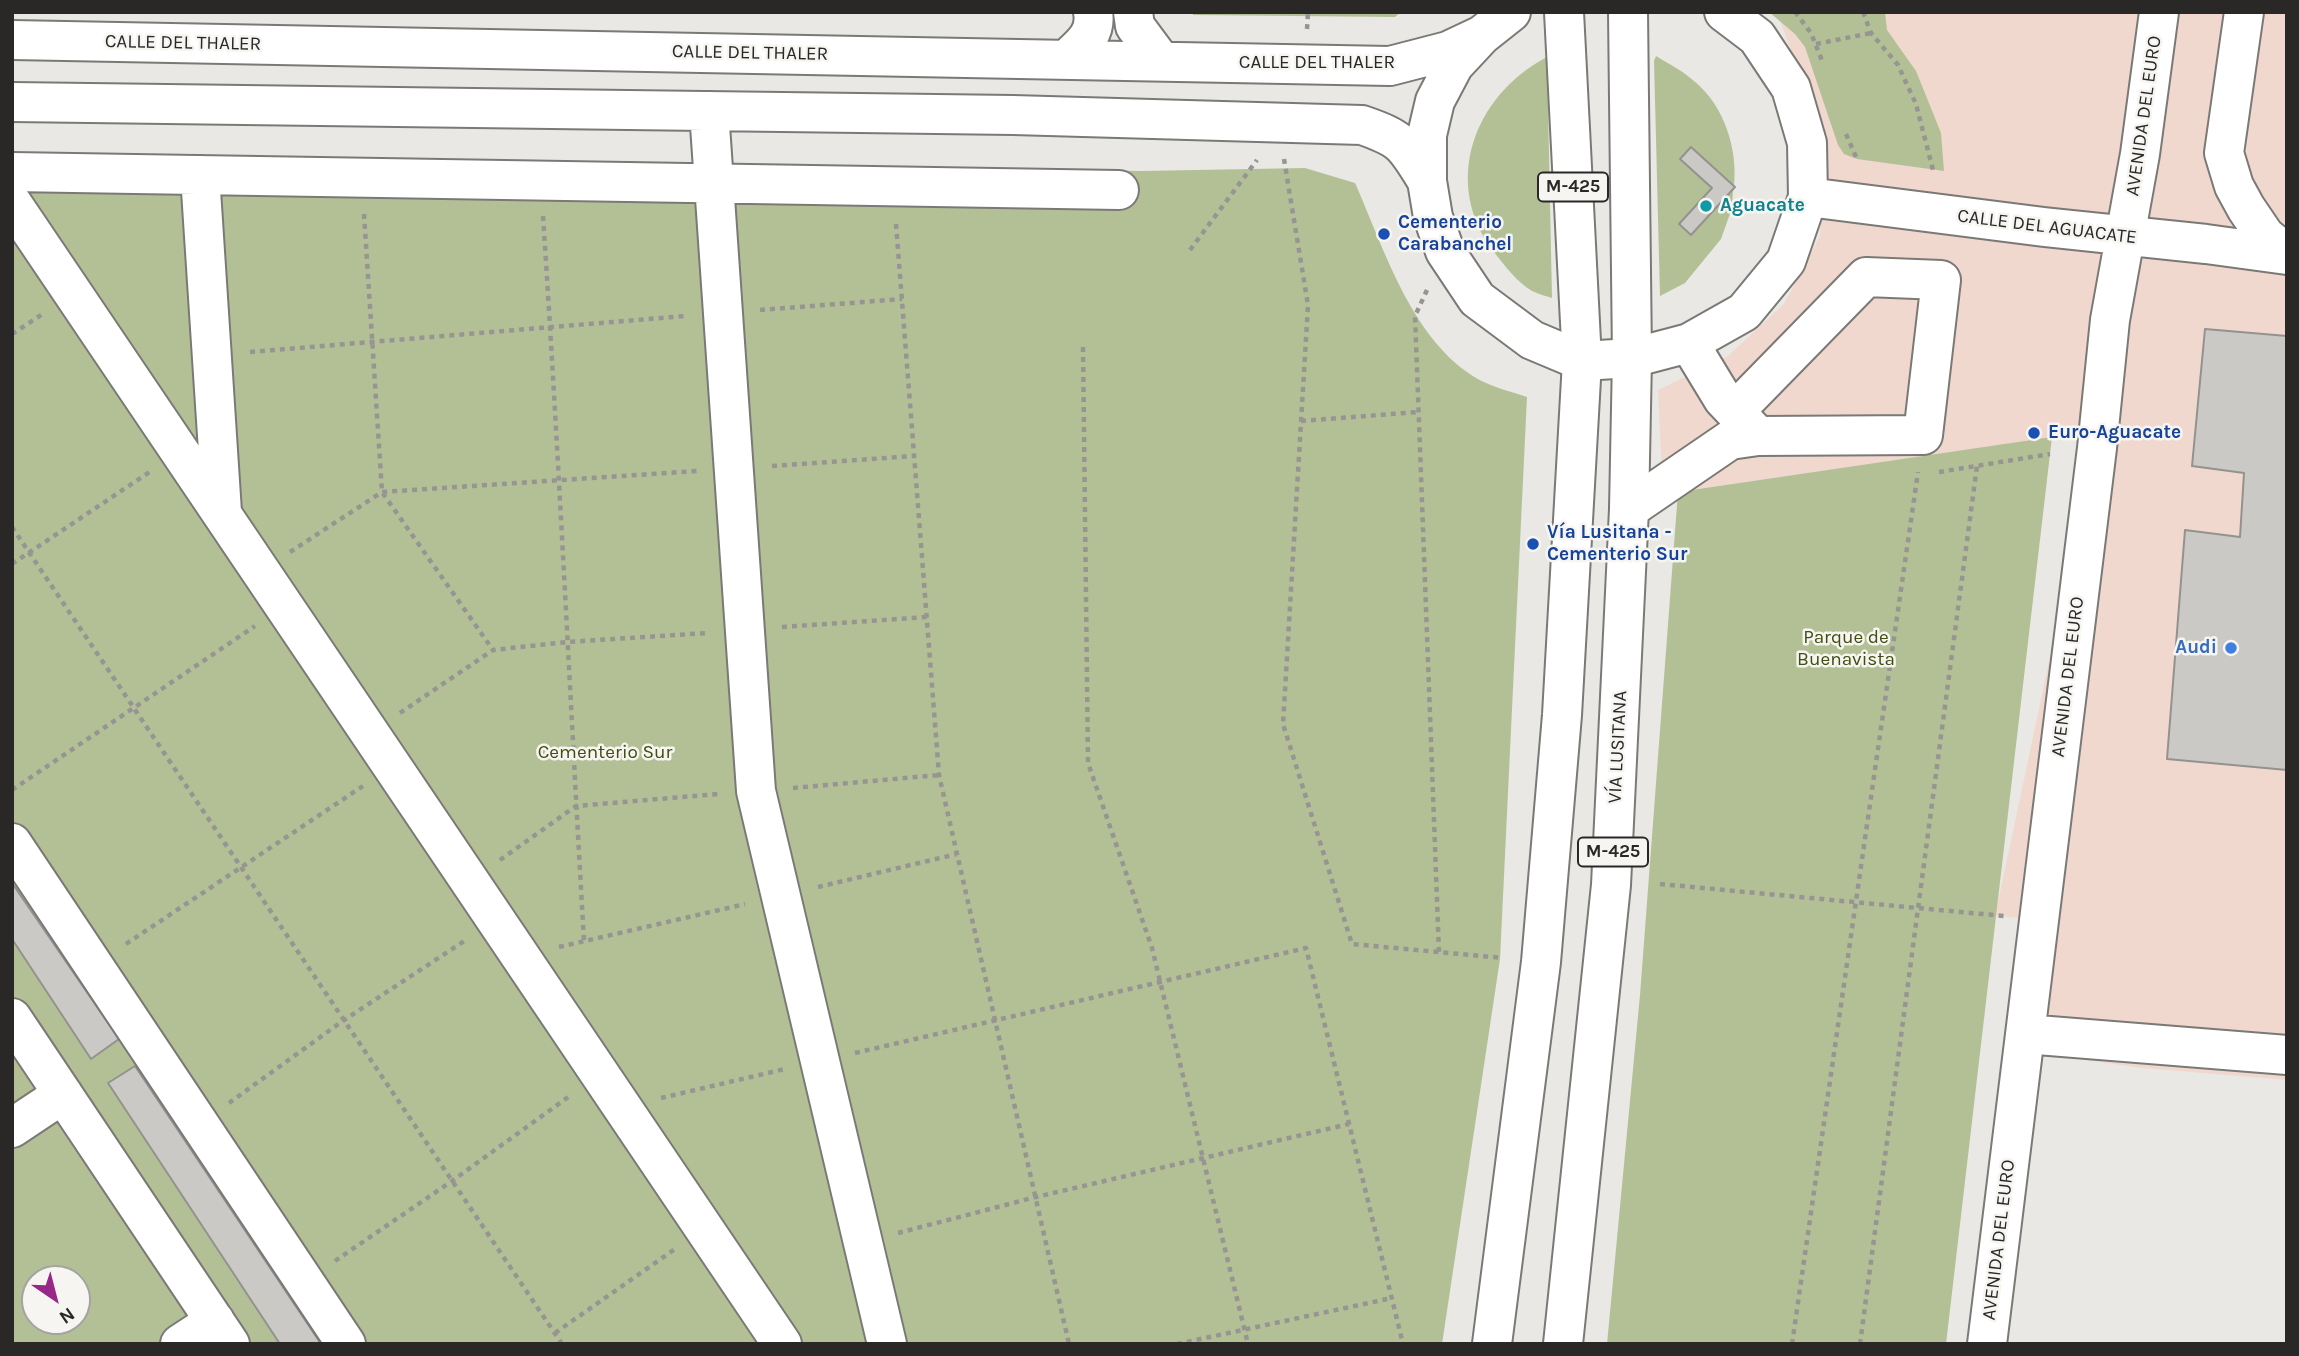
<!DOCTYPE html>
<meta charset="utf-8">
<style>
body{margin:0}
#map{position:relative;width:2299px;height:1356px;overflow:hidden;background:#e9e8e4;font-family:Karla,sans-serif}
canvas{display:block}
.frame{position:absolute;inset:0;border:14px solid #292827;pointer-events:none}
.north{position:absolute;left:21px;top:1265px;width:70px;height:70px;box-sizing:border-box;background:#f6f5f2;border:2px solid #a4a3a1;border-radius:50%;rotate:145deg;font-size:19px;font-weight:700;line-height:28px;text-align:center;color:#292827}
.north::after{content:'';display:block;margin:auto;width:24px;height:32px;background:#982888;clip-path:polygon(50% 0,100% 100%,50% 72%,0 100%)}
</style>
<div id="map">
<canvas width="2299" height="1356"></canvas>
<div class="frame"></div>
<div class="north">N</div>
</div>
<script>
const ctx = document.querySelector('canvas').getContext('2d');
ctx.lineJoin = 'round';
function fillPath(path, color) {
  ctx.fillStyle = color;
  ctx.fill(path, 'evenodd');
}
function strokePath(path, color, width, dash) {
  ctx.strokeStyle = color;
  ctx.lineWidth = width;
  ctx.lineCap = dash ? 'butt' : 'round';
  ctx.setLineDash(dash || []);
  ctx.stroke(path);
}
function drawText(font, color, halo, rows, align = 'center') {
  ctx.font = font + ' Karla,sans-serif';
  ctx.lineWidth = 5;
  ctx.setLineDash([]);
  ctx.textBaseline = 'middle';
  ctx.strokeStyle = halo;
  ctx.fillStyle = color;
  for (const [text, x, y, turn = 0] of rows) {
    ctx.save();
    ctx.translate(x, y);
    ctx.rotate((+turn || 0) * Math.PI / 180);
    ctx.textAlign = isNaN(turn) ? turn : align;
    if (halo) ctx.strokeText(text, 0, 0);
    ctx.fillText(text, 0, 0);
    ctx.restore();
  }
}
fillPath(new Path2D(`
 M1777,12H2287V1080L2142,1068L2022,1051L2038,919L1995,916L2098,431L1663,494L1658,390L1728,356L1784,304L1820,236L1825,145Z`), '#f0d8cf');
fillPath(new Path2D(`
 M1192,12H1401L1395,17L1193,15Z
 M1769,12H1885L1887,30L1916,71L1941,133L1944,171L1857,159L1844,154L1838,145L1805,47L1795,34Z
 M1656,56C1669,64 1683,71 1694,81C1724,105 1738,149 1734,186L1691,147L1680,158L1712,188L1679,225L1691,235L1733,189L1732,208L1721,239L1685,283L1660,296L1654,61Z
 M1547,57L1552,298C1546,296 1538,294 1532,291C1517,282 1504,265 1494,252C1441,183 1474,95 1547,57Z
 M12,153L1142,171L1305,168L1355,183C1385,250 1414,349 1486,383C1499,389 1513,392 1527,397L1500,959L1442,1344H12ZM35,1279H77V1321H35Z
 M2052,437L1946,1344H1607L1640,995L1678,492Z`), '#b3c096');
const building = new Path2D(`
 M1691,147L1735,187L1691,235L1679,224L1712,188L1680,159Z
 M2205,329L2287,336V770L2167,759L2185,530L2240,537L2244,473L2192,466Z
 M12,883L119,1039L91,1059L12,939Z
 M135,1066L321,1344H280L108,1083Z`);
fillPath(building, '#cac9c5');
strokePath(building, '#93928f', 2);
const minor = new Path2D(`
 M1133,12L1135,26L1161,61
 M1511,12L1482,35L1454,65L1435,101L1427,135V181L1433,217L1445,251L1477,299L1532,340L1582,361L1632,358L1689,343L1744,312L1786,261L1808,197L1807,143L1791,88L1757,37L1724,12
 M2244,12L2224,153L2234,186L2246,208L2265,236L2287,254
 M12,40L1390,66L1448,51L1482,35
 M1067,59C1082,45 1097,34 1093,12
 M12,102L1013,115L1362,125C1403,139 1405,145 1427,181
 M709,111L756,791L887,1344
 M12,172L1119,190
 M200,175L222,512
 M1808,197L2044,227L2206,244L2287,255
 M12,203L782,1344
 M1689,343L1723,399L1758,436L1923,435L1941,280L1866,277L1735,411
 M1629,509L1730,440L1758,436
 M12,843L346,1344
 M12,1018L230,1344
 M2025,1034L2287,1055
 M12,1128L63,1094
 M180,1344L215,1321
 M1987,1344L2097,448L2110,320L2140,154L2159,12`);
const major = new Path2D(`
 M1492,1344L1541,962L1562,715L1582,361L1564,12
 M1563,1344L1611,885L1629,509L1632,358L1628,12`);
strokePath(minor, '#7a7976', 42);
strokePath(major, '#7a7976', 42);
strokePath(new Path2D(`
 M1795,12L1811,33L1823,63
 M1863,12L1871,33L1898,65L1916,104L1933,170
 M1307,29L1308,12
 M1816,44L1871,33
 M1846,134L1857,159
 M1284,159L1308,305L1283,724L1352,944L1503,958
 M364,214L382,492L493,650
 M543,216C559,458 570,699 584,941
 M896,224L939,775L1069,1344
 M1190,250L1257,160
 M1427,290L1415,316L1439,953
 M760,310L902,299
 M12,334L44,313
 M1083,347L1088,763L1152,948L1248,1344
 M250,352L685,316
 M1301,421L1418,412
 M772,466L914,456
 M1939,472L2050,454
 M12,527L562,1344
 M290,552L382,492L697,471
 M12,564L151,471
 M782,627L927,617
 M400,713L493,650L567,642L707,633
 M793,788L939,775
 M12,790L255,626
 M500,860L576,806L718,794
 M1660,884L2004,916
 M818,887L957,854
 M126,944L363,786
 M559,947L745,904
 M855,1053L1306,948L1403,1344
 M661,1098L785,1069
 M229,1103L344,1020L466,940
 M898,1233L1036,1197L1349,1124
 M335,1261L452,1181L571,1095
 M555,1333L675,1249
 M1177,1344L1392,1298
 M1792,1344L1918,472
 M1860,1344L1977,466`), '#969592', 4.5, [5, 5]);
strokePath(minor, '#fff', 38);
strokePath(major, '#fff', 38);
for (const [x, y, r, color] of [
 [1706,206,7,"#0f9aa8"],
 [1384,234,7,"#1a4fb4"],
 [2034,433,7,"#1a4fb4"],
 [1533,544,7,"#1a4fb4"],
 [2231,648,7,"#3f7fe0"]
]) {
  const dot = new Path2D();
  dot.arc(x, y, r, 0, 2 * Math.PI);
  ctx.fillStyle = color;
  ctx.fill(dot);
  strokePath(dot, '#f6f5f2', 2.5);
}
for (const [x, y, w] of [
 [1573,187,70],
 [1613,852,70]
]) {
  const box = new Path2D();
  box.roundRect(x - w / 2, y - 14.5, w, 29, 5);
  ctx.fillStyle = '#f6f5f2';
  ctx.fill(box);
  strokePath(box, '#292827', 2);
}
drawText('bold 18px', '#292827', null, [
 ["M-425",1573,187],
 ["M-425",1613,852]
]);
drawText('19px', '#292827', '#f6f5f2', [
 ["CALLE DEL THALER",183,43,1],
 ["CALLE DEL THALER",750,53,1],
 ["CALLE DEL THALER",1317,63],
 ["AVENIDA DEL EURO",2144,116,-82],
 ["CALLE DEL AGUACATE",2047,227,7],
 ["AVENIDA DEL EURO",2068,677,-83],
 ["VÍA LUSITANA",1618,747,-87],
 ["AVENIDA DEL EURO",1999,1240,-83]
]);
drawText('bold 19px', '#0d838f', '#f6f5f2', [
 ["Aguacate",1720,206]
], 'left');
drawText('bold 19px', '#164399', '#f6f5f2', [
 ["Cementerio",1398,223],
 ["Carabanchel",1398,245],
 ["Euro-Aguacate",2048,433],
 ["Vía Lusitana -",1547,533],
 ["Cementerio Sur",1547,555]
], 'left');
drawText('19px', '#404e0f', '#f6f5f2', [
 ["Parque de",1846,638],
 ["Buenavista",1846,660],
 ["Cementerio Sur",605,753]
]);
drawText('bold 19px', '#366cbe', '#f6f5f2', [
 ["Audi",2217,648]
], 'right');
</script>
